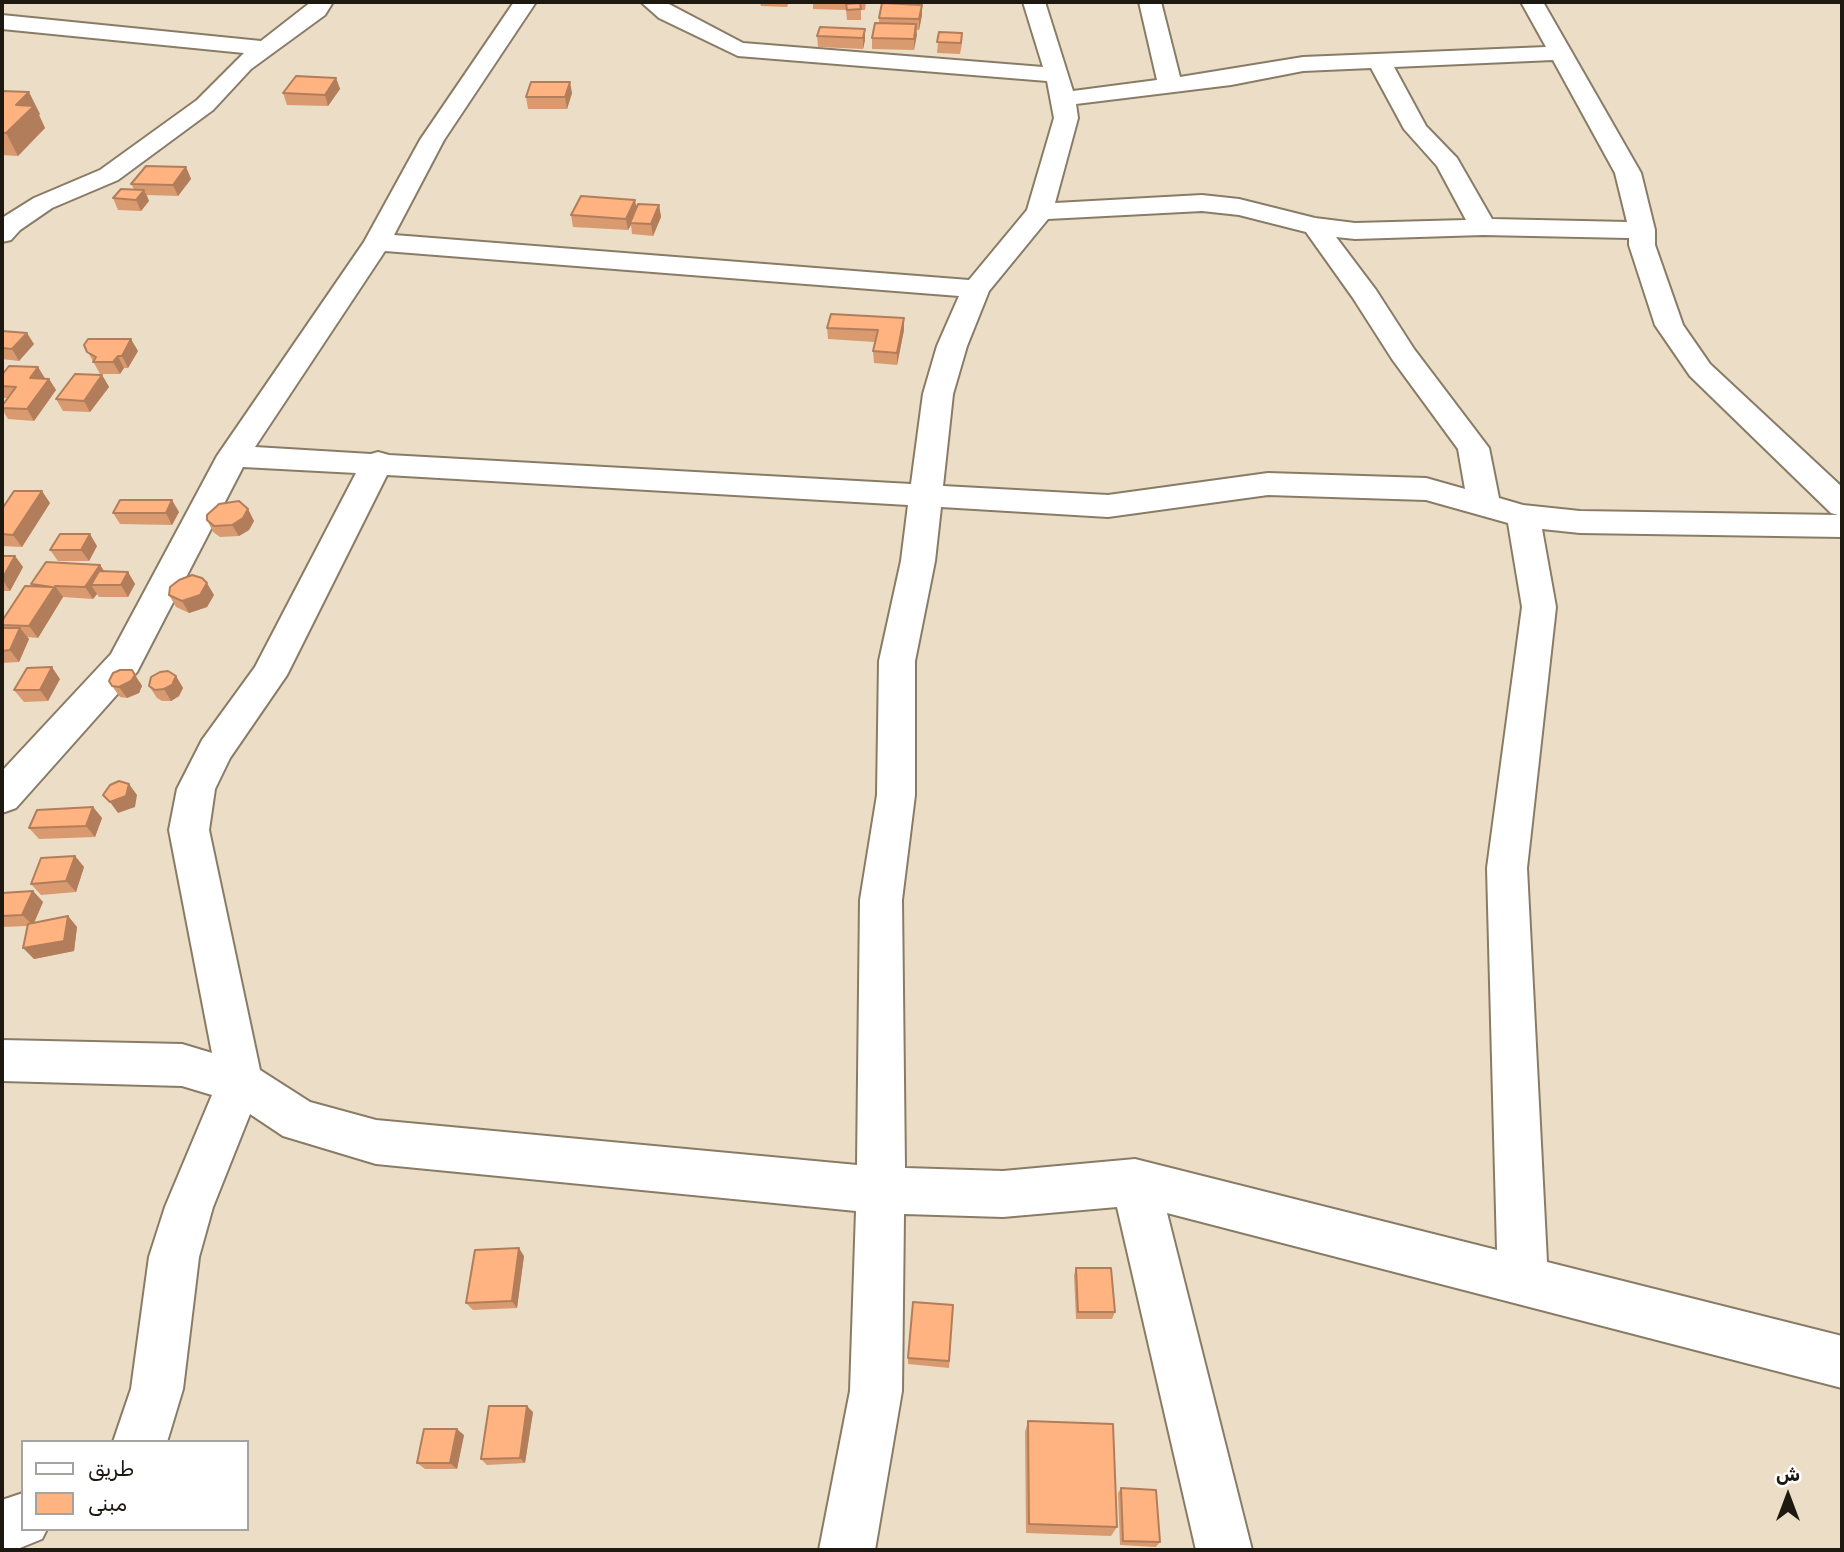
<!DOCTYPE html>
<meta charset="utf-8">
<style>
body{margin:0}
#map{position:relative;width:1844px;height:1552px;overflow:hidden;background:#ecddc6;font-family:Rubik,"Noto Naskh Arabic",sans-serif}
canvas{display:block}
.frame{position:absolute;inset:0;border:4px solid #1e1910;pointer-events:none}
.legend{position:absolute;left:21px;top:1440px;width:228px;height:91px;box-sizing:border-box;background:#fff;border:2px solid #a5a39f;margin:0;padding:9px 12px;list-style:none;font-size:21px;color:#1e1910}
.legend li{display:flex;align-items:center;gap:14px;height:35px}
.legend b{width:35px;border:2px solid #a5a39f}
.north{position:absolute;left:1753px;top:1461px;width:70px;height:70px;-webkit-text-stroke:5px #fff;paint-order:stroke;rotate:0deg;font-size:19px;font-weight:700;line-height:28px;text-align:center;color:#1e1910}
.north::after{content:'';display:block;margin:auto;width:24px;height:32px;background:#1e1910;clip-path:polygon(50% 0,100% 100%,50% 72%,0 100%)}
</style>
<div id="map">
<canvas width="1844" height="1552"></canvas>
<div class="frame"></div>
<ul class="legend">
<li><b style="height:9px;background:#fff"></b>طريق</li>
<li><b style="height:19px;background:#feb381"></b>مبنى</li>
</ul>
<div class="north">ش</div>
</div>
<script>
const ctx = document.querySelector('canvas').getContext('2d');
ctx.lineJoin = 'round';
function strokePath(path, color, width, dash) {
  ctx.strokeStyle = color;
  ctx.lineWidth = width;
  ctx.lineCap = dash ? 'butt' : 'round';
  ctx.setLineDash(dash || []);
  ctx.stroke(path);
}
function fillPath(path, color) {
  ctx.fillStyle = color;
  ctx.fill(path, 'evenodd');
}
const minor = new Path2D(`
 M311,2H333L325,15L251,69L213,110L118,180L52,208L20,230L11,240L2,242V218L34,198L100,170L197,100L244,53L2,29V15L261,41Z
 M514,2H536L444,140L394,235L969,280L1027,210L1054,118L1047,81L738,56L659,18L641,2H665L743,43L1043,67L1023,2H1045L1073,91L1157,80L1139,2H1161L1180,77L1303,57L1546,47L1521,2H1543L1641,173L1655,230V245L1683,325L1710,364L1842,487V537L1580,533L1542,529L1556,607L1527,868L1547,1262L1842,1336V1388L1167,1213L1252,1550H1196L1117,1207L1003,1217L904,1214L902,1391L875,1550H819L850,1391L856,1211L376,1164L283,1136L250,1114L213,1207L199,1257L183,1389L167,1442H113L131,1389L149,1257L165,1207L212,1095L182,1086L2,1081V1040L182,1044L212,1053L169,830L177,789L202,740L255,667L356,473L243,467L137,672L16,808L2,813V771L111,654L217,456L364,242L420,140ZM1553,60L1615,173L1627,222L1492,219L1457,158L1426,126L1394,67ZM1371,68L1404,129L1437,166L1466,220L1355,223L1315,218L1239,199L1202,195L1055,203L1078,118L1076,104L1231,85L1303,71ZM1202,211L1239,215L1306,232L1353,298L1392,359L1458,449L1465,489L1426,478L1268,473L1108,495L943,486L953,394L967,346L989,291L1048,219ZM1483,235L1629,238V245L1655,325L1690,376L1831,513L1838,515L1580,511L1523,505L1499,498L1489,448L1414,349L1376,290L1336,237L1355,239ZM385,251L959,296L937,346L923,394L911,484L389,455L378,452L371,454L255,447ZM387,475L908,505L901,561L879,661L877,795L860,900L857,1165L376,1120L310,1102L260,1070L209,830L215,789L230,758L287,675ZM1268,495L1426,500L1508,523L1522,607L1487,868L1497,1250L1135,1159L1003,1171L905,1168L902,900L915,795V661L935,561L941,507L1108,517Z
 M23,1493V1529H47L42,1539L15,1550H2V1500Z`);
strokePath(minor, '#897c67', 4);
fillPath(minor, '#fff');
fillPath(new Path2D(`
 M760,2H789L787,7L761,6Z
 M813,2H866L865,10H861V20H847L846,10L813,9Z
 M922,15L919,30H916L914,50L872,49V38L879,23V18Z
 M865,29V40L863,49L818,47L817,36Z
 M939,32L962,44L960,54L937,53Z
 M336,78L340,89L328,106L287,105L283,93Z
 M2,91L40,114L39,115L45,128L18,156L2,155Z
 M572,93L567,109H528L526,97Z
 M186,167L191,179L178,196L147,195L149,201L141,211L118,210L113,198L134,189L131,184Z
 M659,205L661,217L653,236L632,234L631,225L628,230L573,227L571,215Z
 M904,318V330L897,365L874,363L873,351L875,342L828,339L827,328Z
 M2,331L34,344L19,361L2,359Z
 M84,345L138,351L128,368H124L120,374H100Z
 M38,367L45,378L49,379L56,390L34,421L8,419L2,409V406L8,398H2V375Z
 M102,375L109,387L90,412L63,411L56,399Z
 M50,503L22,547L2,546V509Z
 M248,509L254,521L249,530L239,536L220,537L213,532L207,520Z
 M179,512L172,525L120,524L113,513Z
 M97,546L89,561H58L50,550Z
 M2,556H15L23,567L10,591H2Z
 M100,565L104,571L128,572L135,584L128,597H99L97,594L93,599L63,597L38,638L27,637L29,639L19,662L2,663V621L32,586L31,584Z
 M169,595H214L207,607L189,613L176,607Z
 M176,676L183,688L179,696L171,701H162L157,698L149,686Z
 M60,679L48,701L24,702L14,690Z
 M140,682L142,686L139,693L127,698L120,697L112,686Z
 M93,807L102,818L95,837L39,839L29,828Z
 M75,856L84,867L76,892L41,895L31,884Z
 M33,891L43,902L34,923L68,916L77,927L74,951L34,959L27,926L2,927V893Z
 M524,1256L517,1308L473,1310L466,1303Z
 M1076,1268L1115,1312L1112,1319H1076L1074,1275Z
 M953,1305L949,1368L908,1364V1358Z
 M533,1412L525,1463L487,1465L481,1459Z
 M1028,1421L1117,1527L1111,1536L1026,1533L1025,1432Z
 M464,1435L457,1469H425L417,1463Z
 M1121,1488L1160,1542L1156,1547L1120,1545L1118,1493Z`), '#da9a6f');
fillPath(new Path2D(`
 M922,5V15L919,30V19Z
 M916,24L917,35L914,50V39Z
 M865,29V40L863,49V38Z
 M336,78L340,89L328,106L325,95Z
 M570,82L572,93L567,109L565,97Z
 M29,92L40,114L39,115L45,128L18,156L6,133L16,105Z
 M186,167L191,179L178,196L173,185Z
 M144,190L149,201L141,211L136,200Z
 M635,200L637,211L630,223L631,225L628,230L626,219Z
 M659,205L661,217L653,236L651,224Z
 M904,318V330L897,365V353Z
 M27,333L34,344L19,361L12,349Z
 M131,339L138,351L128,368L122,356Z
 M118,356L124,368L120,374L113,362Z
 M38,367L45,379L30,378Z
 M102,375L109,387L90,412L84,401Z
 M49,379L56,390L34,421L27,409Z
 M42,491L50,503L22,547L13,535Z
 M172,500L179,512L172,525L166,513Z
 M248,509L254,521L249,530L239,536L232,525Z
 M90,534L97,546L89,561L81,550Z
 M15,556L23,567L10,591L2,579Z
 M100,565L108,577L91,585L97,594L93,599L85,587Z
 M128,572L135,584L128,597L121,585Z
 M207,583L214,595L207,607L189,613L182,601Z
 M55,586L63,597L38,638L29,626Z
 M20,628L29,639L19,662L10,650Z
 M52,667L60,679L48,701L40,690Z
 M132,670L142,686L139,693L127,698L119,687Z
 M176,676L183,688L179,696L171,701L164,689Z
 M129,784L137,795L135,807L118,813L110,802Z
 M93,807L102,818L95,837L86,826Z
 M75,856L84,867L76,892L66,881Z
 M33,891L43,902L33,925L22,915Z
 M68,916L77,927L74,951L34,959L23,948Z
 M519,1248L524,1256L517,1308L512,1301Z
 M527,1406L533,1412L525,1463L520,1458Z
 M457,1429L464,1435L457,1469L450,1463Z`), '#b27d5a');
const building = new Path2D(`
 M860,3L861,9L847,10L846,4Z
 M882,3L922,5L919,19L879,18Z
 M875,23L916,24L914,39L872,38Z
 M820,27L865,29L863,38L817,36Z
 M939,32L962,33L961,43L937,42Z
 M296,76L336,78L325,95L283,93Z
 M531,82H570L565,97H526Z
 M2,91L29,92L16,105L34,106L6,133H2Z
 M146,166L186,167L173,185L131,184Z
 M121,189L144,190L136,200L113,198Z
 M581,196L635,200L626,219L571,215Z
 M638,204L659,205L651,224L630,223Z
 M831,314L904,318L897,353L873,351L878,330L827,328Z
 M2,331L27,333L12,349L2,348Z
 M88,339H131L122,356H118L113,362H93L96,357L87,352L84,345Z
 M9,366L38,367L30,378L49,379L27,409L2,408V406L16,387L2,386V375Z
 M75,374L102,375L84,401L56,399Z
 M14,491H42L13,535L2,534V509Z
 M120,500H172L166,513H113Z
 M239,501L248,509L243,518L232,525L214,526L207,520V515L219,504Z
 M60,534H90L81,550H50Z
 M2,556H15L2,579Z
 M46,562L100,565L85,587L55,586L29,626L2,625V621L25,586L52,587L31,584Z
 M99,571L128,572L121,585H91Z
 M192,575L202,578L207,583L200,595L182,601L169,595L170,587L179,580Z
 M2,628H20L10,650L2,651Z
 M52,667L40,690H14L27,668Z
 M120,670H132L135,675L131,681L119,687L112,686L109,681L113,673Z
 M168,671L176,676L172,685L164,689L155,690L149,686L151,677L160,672Z
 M119,781L129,784L126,796L110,802L103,795L110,785Z
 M93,807L86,826L29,828L37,810Z
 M75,856L66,881L31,884L41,858Z
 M33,891L22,915L2,916V893Z
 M68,916L64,941L23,948L28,924Z
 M519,1248L512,1301L466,1303L475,1250Z
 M1076,1268H1111L1115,1312H1078Z
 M913,1302L953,1305L949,1361L908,1358Z
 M489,1406H527L520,1458L481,1459Z
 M1028,1421L1113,1424L1117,1527L1029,1524Z
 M424,1429H457L450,1463H417Z
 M1121,1488L1156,1490L1160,1542L1123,1541Z`);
fillPath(building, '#feb381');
strokePath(building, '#b27d5a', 2);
</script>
